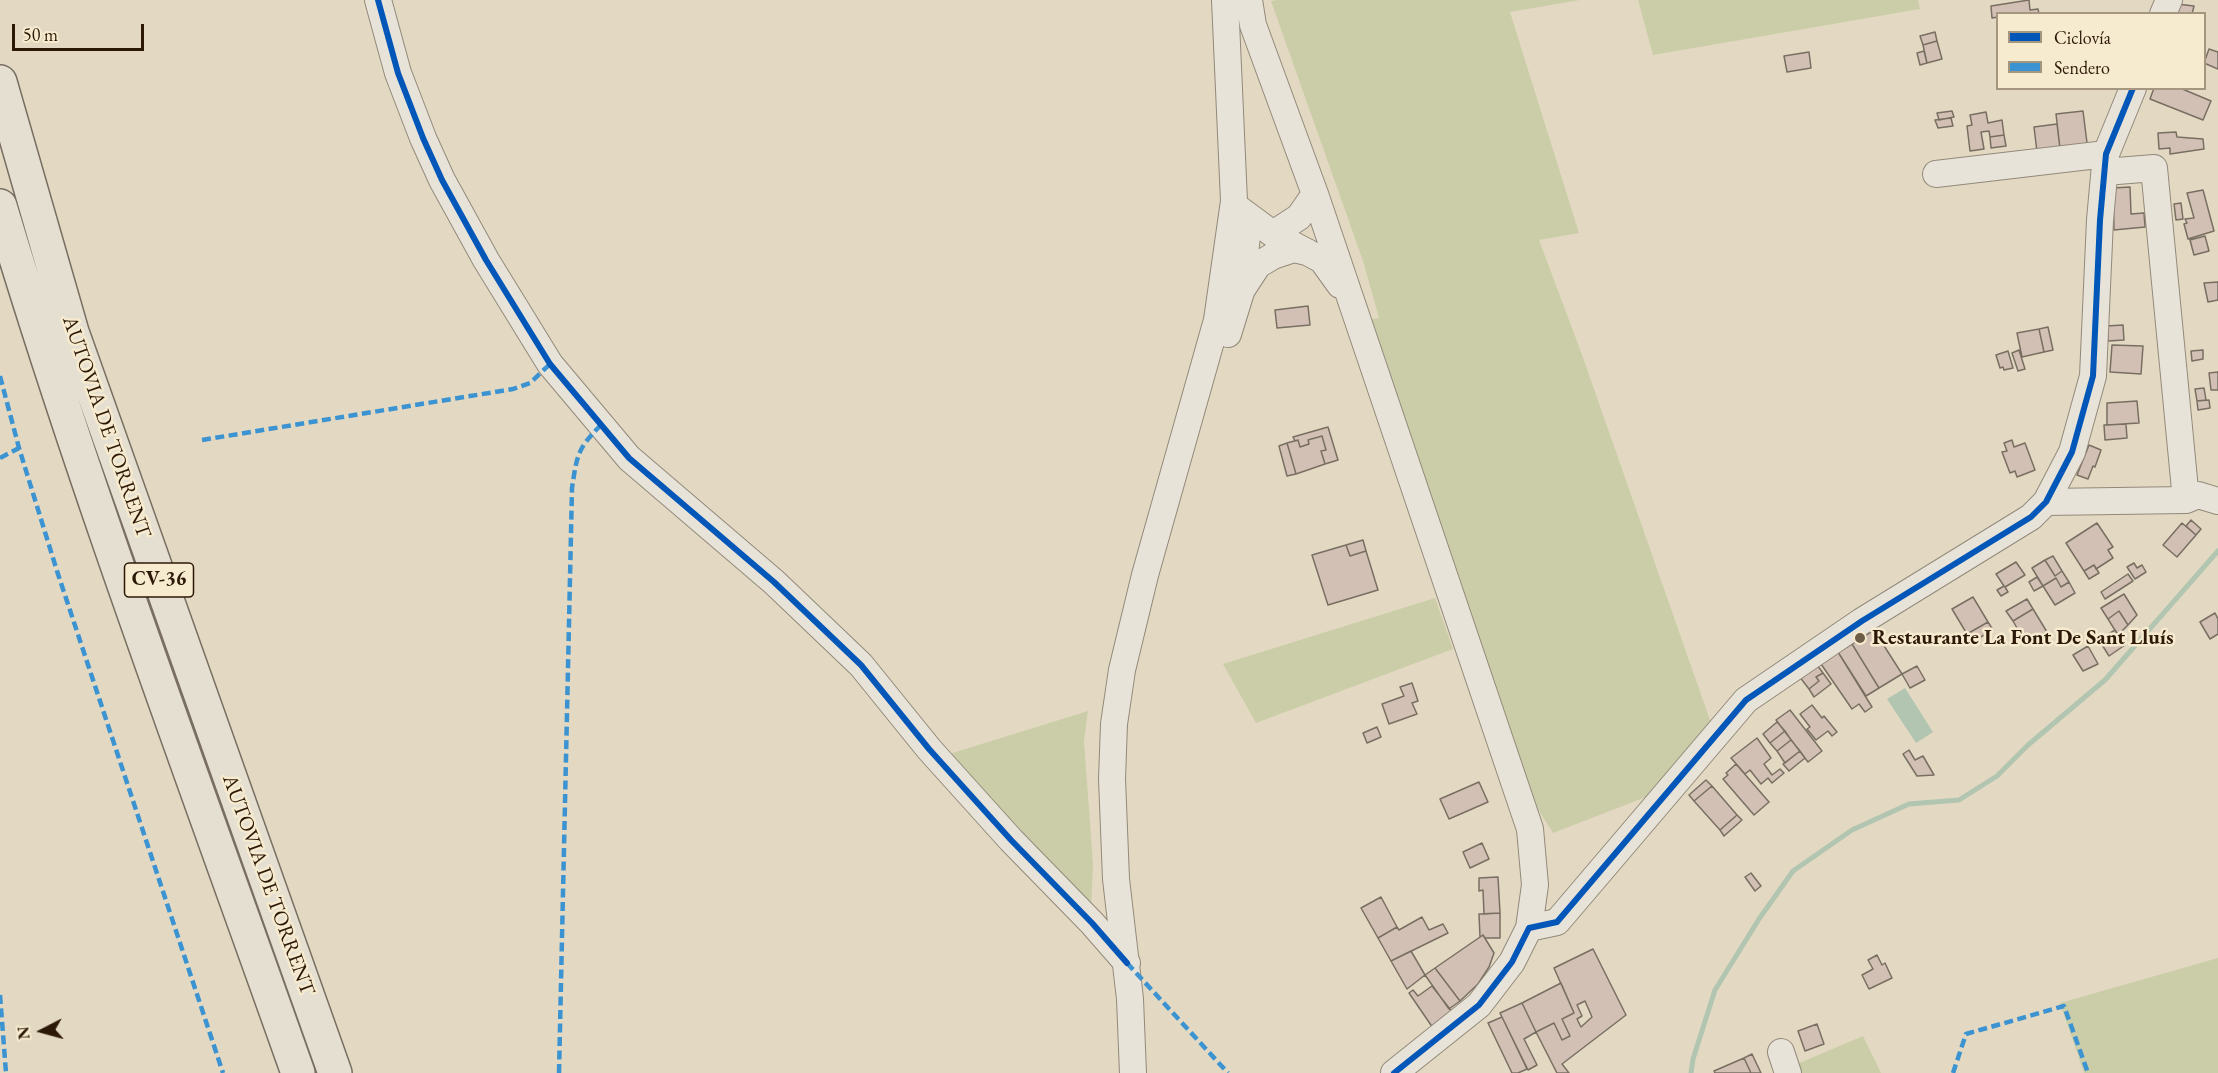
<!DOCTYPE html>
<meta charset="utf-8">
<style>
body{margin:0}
#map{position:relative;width:2218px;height:1073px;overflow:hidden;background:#e3d9c2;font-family:"EB Garamond",serif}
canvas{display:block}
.legend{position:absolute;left:1996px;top:12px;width:210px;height:78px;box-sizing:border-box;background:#f6eacf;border:2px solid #a5967f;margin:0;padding:8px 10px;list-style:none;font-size:18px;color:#2c1807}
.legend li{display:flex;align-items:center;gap:12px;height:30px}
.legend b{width:30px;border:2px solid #a5967f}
.north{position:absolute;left:12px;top:1001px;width:60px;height:60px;-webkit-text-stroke:4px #f6eacf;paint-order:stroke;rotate:264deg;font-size:16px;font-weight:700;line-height:24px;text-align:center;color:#2c1807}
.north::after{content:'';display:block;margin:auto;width:21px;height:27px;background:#2c1807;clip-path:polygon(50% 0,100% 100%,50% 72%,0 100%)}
.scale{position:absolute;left:12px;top:24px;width:132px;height:27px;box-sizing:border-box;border:3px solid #2c1807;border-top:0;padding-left:8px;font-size:18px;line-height:21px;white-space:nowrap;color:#2c1807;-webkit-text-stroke:4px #f6eacf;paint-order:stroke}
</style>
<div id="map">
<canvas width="2218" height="1073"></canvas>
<ul class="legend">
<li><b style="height:8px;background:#0057b8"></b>Ciclovía</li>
<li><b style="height:8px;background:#3c93d1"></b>Sendero</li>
</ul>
<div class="north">N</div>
<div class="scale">50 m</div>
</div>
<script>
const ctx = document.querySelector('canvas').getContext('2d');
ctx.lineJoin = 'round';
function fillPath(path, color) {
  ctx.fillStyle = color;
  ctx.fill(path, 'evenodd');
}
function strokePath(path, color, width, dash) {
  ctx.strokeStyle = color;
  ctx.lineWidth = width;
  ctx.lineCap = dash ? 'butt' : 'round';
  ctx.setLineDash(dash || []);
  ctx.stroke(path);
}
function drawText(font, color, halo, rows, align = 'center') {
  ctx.font = font + ' "EB Garamond",serif';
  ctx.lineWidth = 5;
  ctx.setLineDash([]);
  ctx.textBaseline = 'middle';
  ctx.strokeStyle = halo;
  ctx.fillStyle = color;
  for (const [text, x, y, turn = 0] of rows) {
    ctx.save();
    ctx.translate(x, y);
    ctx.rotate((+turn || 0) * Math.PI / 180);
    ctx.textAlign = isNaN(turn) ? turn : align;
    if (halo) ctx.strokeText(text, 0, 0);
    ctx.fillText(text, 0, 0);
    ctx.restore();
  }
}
fillPath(new Path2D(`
 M1278,0H1580L1510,12L1579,233L1539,240L1581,352L1711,723L1664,790L1553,833L1536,806L1368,320L1379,318L1363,261L1271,1Z
 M1638,0H1918L1920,9L1653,55Z
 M1435,598L1453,649L1256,723L1223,664Z
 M1088,711L1084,741L1093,864L1091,911L946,755Z
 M2218,958V1073H2084L2060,1003Z
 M1863,1036L1881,1073H1800L1797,1064Z`), '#cacda7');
fillPath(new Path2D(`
 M1905,688L1933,732L1916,743L1887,699Z`), '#b1c5b0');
strokePath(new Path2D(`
 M1691,1073L1693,1059L1715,990L1759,919L1793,871L1852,830L1909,804L1959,800L1997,776L2028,745L2105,680L2218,551`), '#b1c5b0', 5);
const building = new Path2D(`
 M2029,0L2030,10L2038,9L2039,14H1998V17L1992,18L1991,6Z
 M2177,4L2194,6L2192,14H2173Z
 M1935,32L1937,41L1923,45L1920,36Z
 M1937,41L1942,59L1927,63L1923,45Z
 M2209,49L2218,52V69L2204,63Z
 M1924,51L1927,63L1920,65L1917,53Z
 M1809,52L1811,68L1787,72L1784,56Z
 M2154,88H2180L2211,101L2203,120L2150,99Z
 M1952,111L1954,117L1939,120L1937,113Z
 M2083,111L2088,151L2061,157L2056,114Z
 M1986,112L1988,123L2002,120L2004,135L1990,137L1989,131L1981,132L1984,149L1970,151L1967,126L1972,125L1970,115Z
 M1951,118L1953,126L1938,128L1935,120Z
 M2057,124L2061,157L2038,160L2034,127Z
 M2176,132L2177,137L2203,139L2204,149L2170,154V148L2159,149L2158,133Z
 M2004,135L2006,146L1991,148L1990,137Z
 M2130,187L2131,214L2144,213L2145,227L2114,230L2113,188Z
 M2203,190L2214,231L2188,239L2184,224L2187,223L2185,219L2194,218L2187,193Z
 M2181,203L2183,219L2176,220L2174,204Z
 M2205,236L2209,251L2194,255L2190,240Z
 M2218,282V300L2208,302L2204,283Z
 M1308,306L1310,325L1277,328L1275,310Z
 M2123,325L2124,340L2108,341L2107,326Z
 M2048,327L2053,350L2044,352L2039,329Z
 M2039,329L2044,352L2022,357L2017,333Z
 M2112,345L2143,346L2141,374L2110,372Z
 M2019,350L2025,369L2018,371L2012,353Z
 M2203,350V359L2192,361L2191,351Z
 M2008,351L2013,368L2004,370L2003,367L2000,368L1996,355Z
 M2218,372V390H2211L2209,373Z
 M2204,388L2206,400L2197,401L2195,389Z
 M2209,400L2210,408L2198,410L2197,401Z
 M2137,401L2139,423L2107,425V403Z
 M2126,424L2127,438L2105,440L2104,425Z
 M1328,427L1338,460L1325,464L1321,451L1326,450L1322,436L1308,440L1309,444L1300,447L1298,440L1295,441L1293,437Z
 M1322,436L1326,450L1321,451L1325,464L1296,474L1287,443L1298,440L1300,447L1309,444L1308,440Z
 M2012,440L2014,447L2025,443L2035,470L2017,477L2015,471L2010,473L2002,452L2007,451L2004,443Z
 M1287,443L1296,474L1287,476L1279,446Z
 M2089,445L2101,450L2095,467L2093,466L2088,479L2077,475Z
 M2191,520L2201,529L2196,535L2186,526Z
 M2097,523L2113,547L2108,550L2113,558L2096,569L2094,565L2084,571L2066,543Z
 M2182,523L2196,535L2177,557L2163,545Z
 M1363,540L1366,551L1350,556L1346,545Z
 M1346,545L1350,556L1366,551L1378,590L1328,605L1312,555Z
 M2053,556L2062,571L2055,576L2045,560Z
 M2045,560L2055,576L2062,571L2069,582L2061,587L2056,578L2043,586L2032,568Z
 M2016,562L2025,575L2005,587L2008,592L2001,596L1997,590L2004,586L1996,574Z
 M2134,563L2137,568L2142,565L2146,572L2135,579L2127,567Z
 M2094,565L2099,573L2089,579L2084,571Z
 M2128,574L2133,581L2105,599L2101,592Z
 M2037,577L2043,586L2034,591L2029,582Z
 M2056,578L2061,587L2069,582L2075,593L2055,605L2043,586Z
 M2124,594L2137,615L2128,625L2119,611L2108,619L2101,608Z
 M1973,597L1988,622L1967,634L1952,609Z
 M2027,599L2033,609L2013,621L2006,611Z
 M2033,609L2047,632L2026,644L2013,621Z
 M2119,611L2128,625L2118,635L2108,619Z
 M2215,613L2218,619V634L2210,639L2200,622Z
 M1988,622L1993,630L1972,642L1967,634Z
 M1874,630L1902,674L1879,688L1852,644Z
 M2115,630L2125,645L2109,656L2099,640Z
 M1852,644L1879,688L1866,696L1838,652Z
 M2088,646L2098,664L2083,671L2073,655Z
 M1838,652L1872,707L1865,712L1859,704L1852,709L1821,664Z
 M1817,665L1823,673L1816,677L1819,681L1809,689L1799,676Z
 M1917,666L1925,680L1910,688L1902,674Z
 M1823,673L1831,684L1814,697L1809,689L1819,681L1816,677Z
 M1412,683L1418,701L1412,703L1417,714L1389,724L1382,704L1404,696L1400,687Z
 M1812,705L1822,718L1824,716L1837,732L1832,736L1828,731L1816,740L1807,729L1810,727L1800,714Z
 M1790,710L1822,751L1808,762L1776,720Z
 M1777,722L1785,731L1770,743L1763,734Z
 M1377,727L1381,737L1367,743L1363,733Z
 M1785,731L1791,740L1777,751L1770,743Z
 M1757,738L1771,758L1764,764L1772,775L1780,769L1784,773L1772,783L1768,778L1761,784L1750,770L1745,774L1731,758Z
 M1791,740L1800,751L1785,763L1777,751Z
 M1909,750L1915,760L1923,756L1934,775L1917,776L1903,754Z
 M1800,751L1805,758L1789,771L1783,764Z
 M1736,764L1769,802L1754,815L1723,779L1728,775L1726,773Z
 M1706,780L1712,786L1694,801L1689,795Z
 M1479,782L1488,802L1449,819L1440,799Z
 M1712,786L1737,815L1720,830L1694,801Z
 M1737,815L1742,820L1724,836L1720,830Z
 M1482,843L1489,859L1470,868L1463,852Z
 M1751,873L1761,886L1755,891L1745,877Z
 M1498,877L1500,913L1484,914L1483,890L1479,891V878Z
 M1381,897L1397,927L1378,938L1361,908Z
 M1500,913V938H1485L1483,935L1480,937L1479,914Z
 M1422,917L1429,930L1443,924L1448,933L1391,961L1378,938L1397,927L1399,930Z
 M1483,935L1494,953L1489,967L1478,984L1460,1001L1435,968Z
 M1593,949L1626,1015L1562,1064L1569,1073H1557L1536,1032L1554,1023L1562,1040L1570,1036L1562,1019L1574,1013L1554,968ZM1585,1001L1592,1017L1581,1027L1577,1019L1582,1016L1577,1005Z
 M1411,951L1425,975L1407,989L1391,961Z
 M1877,955L1882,965L1885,963L1892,978L1869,989L1862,975L1873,969L1868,960Z
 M1435,968L1460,1001L1449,1009L1425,975Z
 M1561,983L1574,1013L1562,1019L1570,1036L1562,1040L1554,1023L1536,1032L1522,1003Z
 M1432,986L1453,1013L1433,1028L1409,993L1413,990L1418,996Z
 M1522,1003L1536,1032L1524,1039L1537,1065L1528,1070L1500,1013Z
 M1502,1017L1527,1069L1518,1073H1512L1488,1023Z
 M1817,1024L1824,1044L1805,1051L1798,1031Z
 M1752,1054L1761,1073H1751L1744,1058Z
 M1744,1058L1751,1073H1715L1714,1071Z`);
fillPath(building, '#d3c0b4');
strokePath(building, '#786f62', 1.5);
const minor = new Path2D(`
 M378,0L398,73L423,138L442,180L486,260L550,364L629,458L774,582L861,665L929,749L1011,840L1092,923L1127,963
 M1249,0L1253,25L1315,194L1530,829L1535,885L1529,928L1512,962L1479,1005L1394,1073
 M2163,14L2169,0
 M2105,172L2154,168L2186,500
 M1936,174L2106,154
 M1239,209L1273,234L1322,260L1340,285
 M1273,234L1299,217L1315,194
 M1241,291L1258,265L1273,256L1294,249L1307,252
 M1228,334L1241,292L1249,217
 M2046,502L2186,500L2198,495L2218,501
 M1529,928L1557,922L1746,700L1862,621L2031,517L2046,502L2072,452L2093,376L2100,220L2106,154L2133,88
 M1781,1052L1788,1073
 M1133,1073L1130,999L1116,879L1112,779L1114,724L1122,670L1145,575L1217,320L1234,201L1225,0`);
const highway = new Path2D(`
 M0,82L72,332L335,1073
 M0,206C88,499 196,785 298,1073`);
strokePath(minor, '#92897a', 28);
strokePath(highway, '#786f62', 36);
strokePath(minor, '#e8e3d8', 26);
strokePath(highway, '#e5dfd1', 33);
strokePath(new Path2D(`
 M0,376L19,448L57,571L223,1073
 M202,440L513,389L530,383L550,364
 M0,458L19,448
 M1127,963L1228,1073
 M0,995L6,1073
 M559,1073L572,488C577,456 577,449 600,426
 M1953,1073L1966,1034L2064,1006L2088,1073`), '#3c93d1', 4.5, [9, 4.5]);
strokePath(new Path2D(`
 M378,0L398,73L423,138L442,180L486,260L550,364L629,458L774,582L861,665L929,749L1011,840L1092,923L1127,963
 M1394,1073L1479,1005L1512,962L1529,928L1557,922L1746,700L1862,621L2031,517L2046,502L2072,452L2093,376L2100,220L2106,154L2133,88`), '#0057b8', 6);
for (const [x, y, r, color] of [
 [1860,638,6,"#6c5c48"]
]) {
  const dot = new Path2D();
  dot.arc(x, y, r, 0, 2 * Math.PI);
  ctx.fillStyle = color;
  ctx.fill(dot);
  strokePath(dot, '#f6eacf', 2);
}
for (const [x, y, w] of [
 [159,580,69]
]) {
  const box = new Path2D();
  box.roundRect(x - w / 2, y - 17, w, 34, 4.5);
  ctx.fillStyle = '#f6eacf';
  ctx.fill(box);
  strokePath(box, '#2c1807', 1.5);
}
drawText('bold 20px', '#2c1807', null, [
 ["CV-36",159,580]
]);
drawText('21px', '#2c1807', '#f6eacf', [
 ["AUTOVIA DE TORRENT",106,427,71],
 ["AUTOVIA DE TORRENT",268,885,70]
]);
drawText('bold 21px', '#2c1807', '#f6eacf', [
 ["Restaurante La Font De Sant Lluís",1872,638]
], 'left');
</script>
